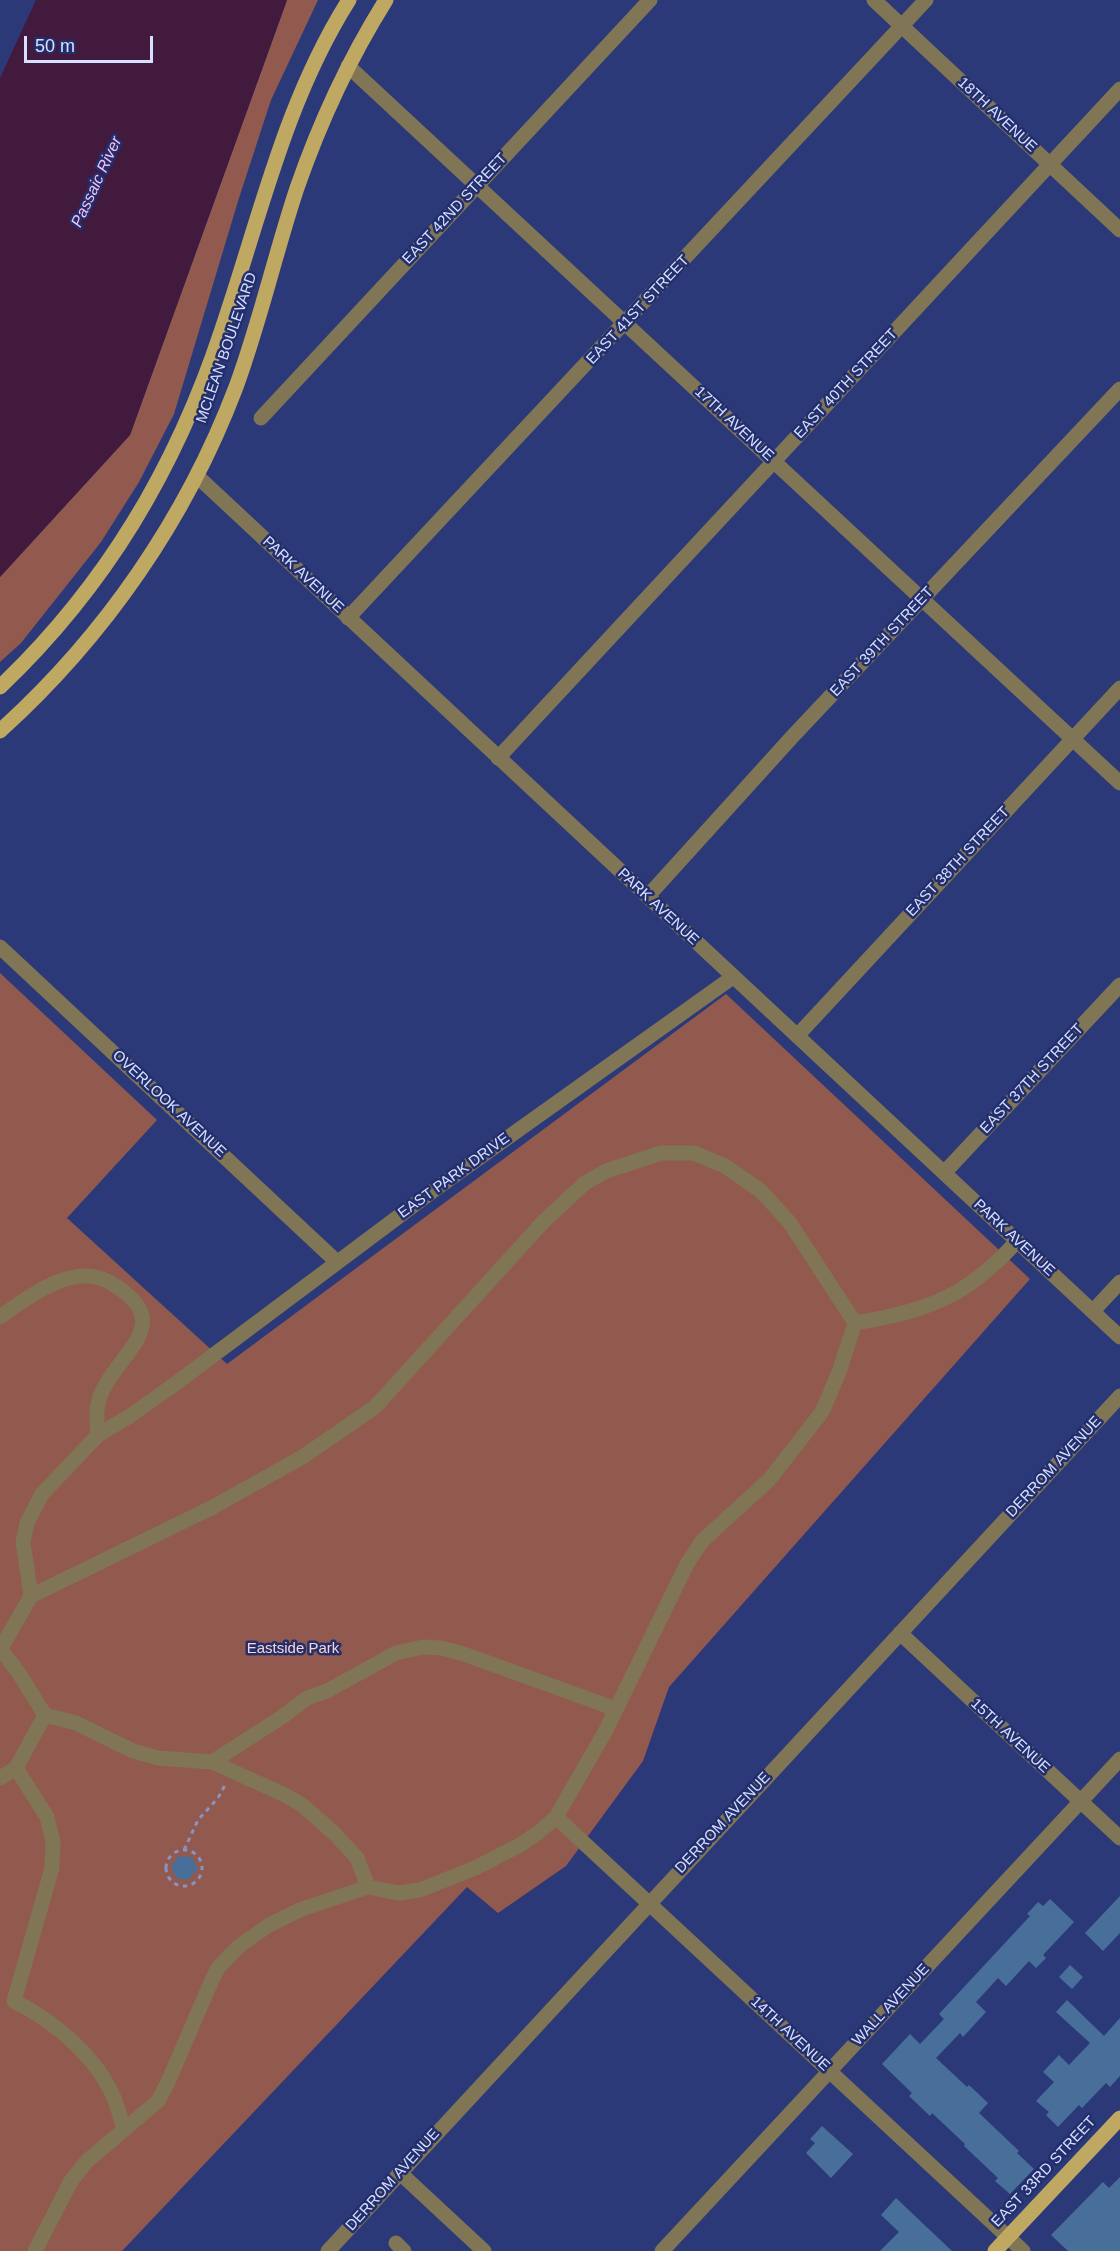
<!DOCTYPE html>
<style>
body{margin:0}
#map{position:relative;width:1120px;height:2251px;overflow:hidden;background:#2c3979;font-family:Arial,sans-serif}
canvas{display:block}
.scale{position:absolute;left:24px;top:36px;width:129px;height:27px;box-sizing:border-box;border:3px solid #d6e0ff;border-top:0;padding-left:8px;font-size:18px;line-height:21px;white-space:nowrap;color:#d6e0ff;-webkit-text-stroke:4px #232e6d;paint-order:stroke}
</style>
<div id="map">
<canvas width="1120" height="2251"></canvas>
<div class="scale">50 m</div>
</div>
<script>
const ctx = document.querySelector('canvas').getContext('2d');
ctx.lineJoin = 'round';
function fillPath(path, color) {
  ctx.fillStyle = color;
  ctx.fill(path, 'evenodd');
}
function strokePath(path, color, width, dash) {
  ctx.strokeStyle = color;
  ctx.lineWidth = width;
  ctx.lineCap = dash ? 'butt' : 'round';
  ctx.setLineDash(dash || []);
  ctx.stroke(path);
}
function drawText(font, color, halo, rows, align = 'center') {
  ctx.font = font + ' Arial,sans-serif';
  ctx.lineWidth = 5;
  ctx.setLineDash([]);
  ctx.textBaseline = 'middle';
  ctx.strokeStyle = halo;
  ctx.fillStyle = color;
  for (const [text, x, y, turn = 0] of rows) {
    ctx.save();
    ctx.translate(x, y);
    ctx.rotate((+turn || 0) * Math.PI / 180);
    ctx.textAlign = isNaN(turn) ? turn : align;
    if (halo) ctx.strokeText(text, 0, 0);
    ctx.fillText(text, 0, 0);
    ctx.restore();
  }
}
fillPath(new Path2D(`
 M287,0H318L271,100L239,198L174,414L139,482L101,542L21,643L0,662V577L130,435Z
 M0,973L157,1120L67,1218L227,1364L726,994L1030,1279L669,1687L643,1761L566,1866L498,1913L467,1887L122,2251H0Z`), '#92594e');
fillPath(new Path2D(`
 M36,0H287L130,435L0,577V78Z`), '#421a3e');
fillPath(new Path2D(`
 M179,1856L192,1857L198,1869L188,1880L176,1878L171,1866Z
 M1120,1896V1933L1103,1951L1085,1933Z
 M1050,1899L1074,1922L1043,1955L1046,1958L1036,1968L1029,1961L1006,1986L998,1978L976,2002L986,2012L963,2037L960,2033L936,2058L967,2087L969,2085L988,2103L979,2113L1019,2151L1017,2153L1034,2169L1010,2194L995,2181L998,2178L964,2146L965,2144L932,2113L930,2116L909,2096L912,2093L882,2064L910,2034L920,2044L944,2019L939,2014L1030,1916L1027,1914L1038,1902L1043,1906Z
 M1070,1965L1083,1977L1072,1989L1059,1977Z
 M1067,2000L1104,2036L1120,2018V2076L1110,2087L1106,2083L1082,2108L1079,2105L1058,2127L1046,2115L1049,2112L1036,2101L1054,2082L1043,2072L1059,2055L1069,2065L1090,2043L1056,2012Z
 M822,2126L853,2154L831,2178L806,2153L815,2143L810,2139Z
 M1120,2177V2251H1068L1051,2235L1103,2182L1109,2188Z
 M896,2198L952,2251H880L899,2232L881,2215Z`), '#486f9a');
strokePath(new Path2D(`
 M184,1850L198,1820L218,1798L225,1785
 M166 1868a18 18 0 1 1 36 0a18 18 0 1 1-36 0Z`), '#8893c1', 3, [4.5, 4.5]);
strokePath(new Path2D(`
 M874,0L1120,230
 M348,66L1120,783
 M261,418L650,0
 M197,476L1120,1337
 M348,618L926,0
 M498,758L1120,89
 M648,896L792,737L1120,389
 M0,947L337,1262
 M797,1036L1120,688
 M944,1173L1120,985
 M1093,1311L1120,1282
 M0,1317C28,1297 73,1262 109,1282C180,1322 119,1351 101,1394C95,1408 97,1421 98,1435
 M855,1323C927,1311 967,1297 1017,1241
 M31,1596L23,1542L27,1523L42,1494L98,1435L130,1416L179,1381L430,1193L733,977
 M900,1633L1120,1838
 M0,1648L18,1672L45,1715L76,1723L133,1751L158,1758L212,1762L285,1795L302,1805L333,1832L357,1858L368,1887
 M1,1648L31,1596L213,1507L304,1456L375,1407L544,1221L585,1183L606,1171L661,1153H694L725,1166L761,1191L790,1223L855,1323
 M212,1762L282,1717L307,1698L327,1691L396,1653L423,1647L441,1648L461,1653L616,1709
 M16,1768L47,1817L53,1842L52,1868L14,2001C54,2021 96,2056 114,2098C118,2108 121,2119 124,2130
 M0,1778L16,1768L45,1715
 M556,1817L1023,2251
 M399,2172L484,2251
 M396,2243L404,2251
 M35,2251L71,2181L87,2161L158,2101L168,2082L211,1982L218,1968L238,1947L269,1925L302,1909L368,1887L398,1893L420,1890L475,1868L520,1845L539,1832L556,1817L605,1732L687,1564L702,1541L769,1480L822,1412L839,1372L855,1323
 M328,2251L1120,1396
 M662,2251L1120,1759`), '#807554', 15);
strokePath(new Path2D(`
 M0,687C106,586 176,468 222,329C260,218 285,101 349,0
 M0,731C104,637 186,519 236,387C260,322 275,254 297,188C320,122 349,59 386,0
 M995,2251L1120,2118`), '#bfa862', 15);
drawText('15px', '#d6e0ff', '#232e6d', [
 ["18TH AVENUE",997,115,43],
 ["EAST 42ND STREET",455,209,-47],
 ["EAST 41ST STREET",638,310,-47],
 ["MCLEAN BOULEVARD",227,348,-71],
 ["EAST 40TH STREET",846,384,-47],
 ["17TH AVENUE",734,424,43],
 ["PARK AVENUE",303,575,43],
 ["EAST 39TH STREET",882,642,-47],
 ["EAST 38TH STREET",958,862,-47],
 ["PARK AVENUE",658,907,43],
 ["EAST 37TH STREET",1032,1079,-47],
 ["OVERLOOK AVENUE",169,1104,43],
 ["EAST PARK DRIVE",454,1176,-36],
 ["PARK AVENUE",1014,1238,43],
 ["DERROM AVENUE",1054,1467,-47],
 ["15TH AVENUE",1010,1736,43],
 ["DERROM AVENUE",723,1823,-47],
 ["WALL AVENUE",891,2005,-47],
 ["14TH AVENUE",790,2034,43],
 ["EAST 33RD STREET",1044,2172,-47],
 ["DERROM AVENUE",393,2180,-48]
]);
drawText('15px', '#fad4cd', '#232e6d', [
 ["Eastside Park",293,1649]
]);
drawText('italic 16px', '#fac2f1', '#232e6d', [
 ["Passaic River",97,182,-65]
]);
</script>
